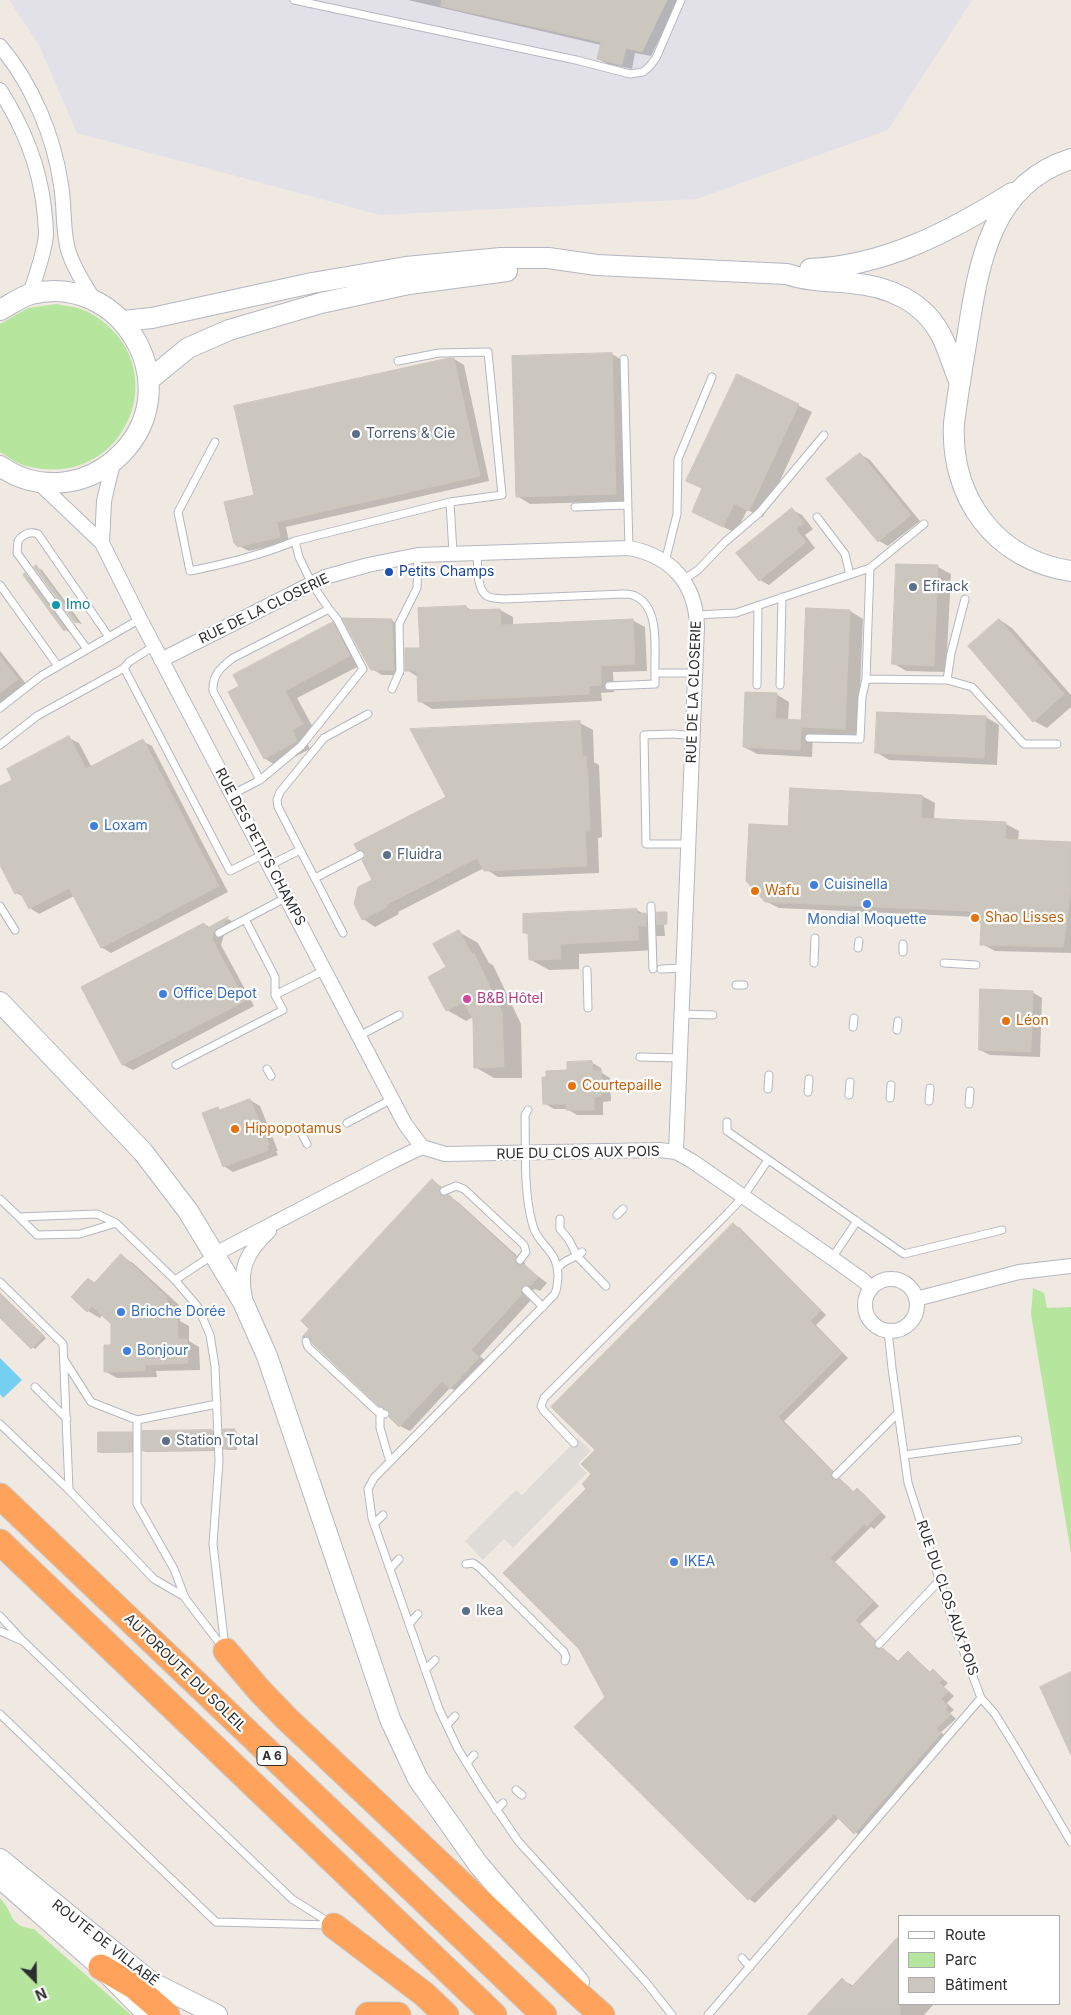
<!DOCTYPE html>
<meta charset="utf-8">
<style>
body{margin:0}
#map{position:relative;width:1071px;height:2015px;overflow:hidden;background:#efe9e1;font-family:Inter,sans-serif}
canvas{display:block}
.legend{position:absolute;left:898px;top:1915px;width:162px;height:90px;box-sizing:border-box;background:#fff;border:1px solid #ababab;margin:0;padding:6px 9px;list-style:none;font-size:15px;color:#2e2e2e}
.legend li{display:flex;align-items:center;gap:10px;height:25px}
.legend b{width:25px;border:1px solid #ababab}
.north{position:absolute;left:10px;top:1955px;width:50px;height:50px;-webkit-text-stroke:4px #fff;paint-order:stroke;rotate:157deg;font-size:14px;font-weight:700;line-height:20px;text-align:center;color:#2e2e2e}
.north::after{content:'';display:block;margin:auto;width:18px;height:22px;background:#2e2e2e;clip-path:polygon(50% 0,100% 100%,50% 72%,0 100%)}
</style>
<div id="map">
<canvas width="1071" height="2015"></canvas>
<ul class="legend">
<li><b style="height:6px;background:#fff"></b>Route</li>
<li><b style="height:14px;background:#b6e59e"></b>Parc</li>
<li><b style="height:14px;background:#cbc7bf"></b>Bâtiment</li>
</ul>
<div class="north">N</div>
</div>
<script>
const ctx = document.querySelector('canvas').getContext('2d');
ctx.lineJoin = 'round';
function fillPath(path, color) {
  ctx.fillStyle = color;
  ctx.fill(path, 'evenodd');
}
function strokePath(path, color, width, dash) {
  ctx.strokeStyle = color;
  ctx.lineWidth = width;
  ctx.lineCap = dash ? 'butt' : 'round';
  ctx.setLineDash(dash || []);
  ctx.stroke(path);
}
function drawText(font, color, halo, rows, align = 'center') {
  ctx.font = font + ' Inter,sans-serif';
  ctx.lineWidth = 4.5;
  ctx.setLineDash([]);
  ctx.textBaseline = 'middle';
  ctx.strokeStyle = halo;
  ctx.fillStyle = color;
  for (const [text, x, y, turn = 0] of rows) {
    ctx.save();
    ctx.translate(x, y);
    ctx.rotate((+turn || 0) * Math.PI / 180);
    ctx.textAlign = isNaN(turn) ? turn : align;
    if (halo) ctx.strokeText(text, 0, 0);
    ctx.fillText(text, 0, 0);
    ctx.restore();
  }
}
fillPath(new Path2D(`
 M9,0H972L888,130L697,199L380,215L77,133L39,45Z`), '#e3e1e8');
fillPath(new Path2D(`
 M56,304C66,306 78,307 86,311C182,360 126,496 23,465C15,463 7,456 0,452V324L28,308Z
 M1033,1288L1044,1293L1047,1308L1071,1307V1553L1031,1314Z
 M0,1898C15,1914 8,1926 34,1929L131,2015H0Z`), '#b6e59e');
fillPath(new Path2D(`
 M578,1438L591,1451L578,1464L587,1473L513,1548L504,1539L483,1560L465,1541L516,1490L522,1495Z`), '#dfdcd8');
fillPath(new Path2D(`
 M0,1358L22,1380L3,1398L0,1394Z`), '#75cff0');
fillPath(new Path2D(`
 M408,0H679L651,56L635,53L632,69L608,64L598,59L601,45Z
 M612,354L625,362L629,501L530,504L517,496L513,357Z
 M454,359L464,365L489,481L286,527L289,542L249,551L239,546L256,496Z
 M738,376L812,412L763,517L747,510L736,533L706,519L703,489L688,481Z
 M860,454L870,460L920,521L888,546L879,541Z
 M792,510L802,515L813,529L805,535L815,548L769,585L760,580Z
 M36,567L42,570L82,624L75,622Z
 M938,567L951,574L946,672L906,671L893,663Z
 M25,575L30,578L70,632L65,630Z
 M466,607L473,611L500,610L513,617V626L632,620L645,627L647,671L613,672L614,692L601,693L602,701L432,709L419,701L418,677L407,670L421,649Z
 M850,611L863,619L858,736L813,734L812,757L757,754L744,747L776,694L789,702L788,721H802Z
 M391,620L401,626L404,675H382L372,669Z
 M1000,620L1012,628L1071,695V707L1047,728L1034,721Z
 M333,623L345,631L363,664L297,698L315,731L304,737L310,749L277,766L264,758L241,687Z
 M0,651L27,685L0,706Z
 M986,717L999,725L997,765L889,760L876,752Z
 M580,723L593,730L594,762L599,765L602,837L598,838L599,873L498,877L484,868L398,912L399,914L375,927L363,919L374,881L366,854L358,850Z
 M69,738L79,743L92,768L142,741L152,746L228,892L111,953L101,947L74,896L39,914L30,908L24,897L16,893L0,862V788L14,780Z
 M791,790L922,796L935,803L934,820L1006,824L1019,831L1018,841L1071,843V953L995,951L982,944V924L977,917L779,908L765,901L790,827Z
 M637,910L664,925L665,936H656L657,950L579,954V969L549,970L531,960L530,935L525,933Z
 M228,919L237,924L232,930L224,935L221,945L254,1006L133,1070L123,1065L83,988L204,924L211,928Z
 M459,932L478,943L489,963L493,965L521,1024L522,1078H494L475,1067L473,1017L466,1021L447,1010V968Z
 M1032,992L1042,998L1040,1057L990,1055L980,1050Z
 M591,1062L601,1068L602,1073L610,1078L611,1101L603,1102V1115H577L567,1109H554L544,1103L568,1071Z
 M250,1100L260,1106L278,1151H276L278,1155L233,1172L224,1166L217,1108L222,1111Z
 M432,1181L442,1187L449,1193L448,1196L458,1202L525,1263V1266L547,1283L540,1291L535,1289L531,1292V1300L480,1356L488,1363L460,1393L450,1388L410,1431L400,1426L392,1413L313,1342L304,1337Z
 M734,1225L740,1228L826,1315L816,1325L848,1358L784,1421L838,1476L837,1480L846,1484L854,1492L857,1490L863,1493L886,1517L874,1529L871,1527L835,1562L879,1606L860,1624L881,1645L880,1649L889,1653L899,1662L908,1653L914,1657L931,1673L933,1671L948,1683L944,1687L954,1696L947,1703L954,1710L950,1713L956,1719L941,1732L946,1737L861,1837L839,1818L755,1903L749,1899L606,1697L588,1489L593,1474L597,1450Z
 M121,1256L133,1263L179,1305L180,1321L189,1326V1341L199,1347L200,1370L156,1371L157,1377L117,1378L106,1372L113,1346L112,1324L102,1315L100,1318L88,1311L89,1279L95,1283Z
 M0,1293L46,1338L35,1349L0,1316Z
 M234,1430L237,1432V1450H228L225,1449Z
 M212,1431L215,1432V1451L146,1452L144,1451Z
 M131,1433L134,1434V1452L102,1453L99,1452Z
 M842,1980L854,1986L900,2004H934L924,2015H809Z`), '#0003');
const building = new Path2D(`
 M442,0H667L642,52L626,48L622,65L597,59L601,42L441,6Z
 M612,353L616,494L516,497L512,356Z
 M449,358H454L480,476L277,522L280,537L238,547L234,543L224,502L254,495L234,406Z
 M737,374L799,404L749,511L734,504L723,527L692,512L702,488L686,481Z
 M860,453L911,515L878,542L826,479Z
 M792,508L804,523L796,529L806,542L759,581L736,553Z
 M896,564L938,565L934,666L892,664Z
 M36,565L77,621L75,623L34,567Z
 M25,573L66,629L64,631L23,575Z
 M466,606L467,610L500,609L501,625L633,619L635,664L601,666V685L589,686V694L418,702L417,671H405V648H420L418,608Z
 M806,608L850,610L845,729L801,727L800,750L743,747L745,692L777,693L775,719L801,720Z
 M342,618L392,619L394,670H371Z
 M999,619L1064,694L1033,722L968,646Z
 M333,622L350,656L285,691L303,724L292,730L297,741L264,759L228,692L239,686L233,675Z
 M0,656L18,679L0,693Z
 M877,712L986,716L984,758L875,753Z
 M580,721L582,756H586L588,779L590,831H585L587,866L484,871L477,858L386,905L387,907L362,920L354,904L358,887L372,880L362,860L365,857V853L362,850H357L354,844L446,797L410,729Z
 M69,736L86,769L143,739L219,886L101,948L69,888L29,909L20,892L15,894L0,865V786L12,780L7,769Z
 M790,788L922,795L921,818L1006,822L1005,839L1071,842V887L1063,947L980,945L981,924L969,911L765,902L746,881L749,824L788,826Z
 M637,909V914L646,913V926H638L639,940L560,944L561,959L529,960L528,933H523V914Z
 M657,912H667V924L657,925Z
 M228,917L223,925L215,930L212,939L245,1001L122,1065L81,987L204,923L207,928Z
 M459,930L472,954L474,953L502,1012L504,1067L474,1068L473,1020L464,1002L446,1011L428,977L446,967L433,944Z
 M980,989L1033,991L1031,1052L979,1050Z
 M592,1061L593,1071H601L602,1096L594,1097V1110H566V1104H543L542,1077H546V1071L567,1070V1062Z
 M250,1099L269,1145L267,1146L269,1150L223,1167L202,1113L218,1107L219,1110Z
 M432,1179L440,1187L439,1191L440,1195L444,1196L449,1195L516,1257V1264L520,1265L524,1264L538,1277L530,1286L525,1285L522,1287L521,1291L522,1294L471,1350L479,1357L473,1364L450,1389L442,1381L399,1427L389,1417L390,1413L388,1410L379,1406L313,1344L309,1337H302L309,1329L301,1321Z
 M733,1223L821,1310L810,1321L842,1353L778,1417L832,1471L831,1476L833,1479H840L853,1492L857,1488L881,1512L867,1526L864,1524L830,1558L873,1602L855,1620L875,1640L874,1645L876,1648H883L897,1662L908,1651L929,1673L933,1669L943,1679L939,1682L948,1692L941,1699L948,1706L945,1709L951,1715L936,1728L941,1733L854,1834L834,1814L748,1900L574,1727L605,1697L579,1649L503,1573L586,1489L582,1484L591,1474L581,1464L595,1450L551,1407Z
 M121,1254L167,1297L168,1319L177,1318L178,1339H187L188,1363L145,1365V1371L104,1372V1345H111V1324L92,1306L87,1312L71,1297L88,1278L94,1283Z
 M0,1293L44,1336L31,1349L0,1318Z
 M223,1429H235V1449H224Z
 M212,1430L213,1450L142,1451V1431Z
 M98,1432H132V1452H98Z
 M1071,1672V1755L1040,1687Z
 M900,1935V2015H807L842,1978L851,1987Z`);
fillPath(building, '#cbc7bf');
strokePath(building, '#cbc5ba', 1);
const lane = new Path2D(`
 M294,0L576,60L630,74L643,72L649,67L656,58L681,0
 M624,359L629,548
 M215,442L178,512L190,571C225,564 262,555 295,541L450,502L502,495L488,352L439,353L398,361
 M450,502L453,553
 M575,507L627,505
 M817,517L845,554L850,575
 M477,553C478,565 476,589 487,596C491,599 499,598 504,599L623,594C627,594 632,594 635,596C661,608 654,650 655,673H695
 M665,562L677,514L678,459L712,377
 M870,568L924,524
 M683,580L698,570L725,542L759,513L824,435
 M0,585L58,666
 M696,615L736,613L870,568L866,679L947,680L972,687L1024,744H1057
 M87,649L17,553L18,541C23,534 30,531 38,534L109,637
 M124,668L230,871L264,854
 M947,680L951,653L965,599
 M757,685L758,606
 M780,685L782,597
 M609,686L655,684V673
 M392,689L400,671L399,624L417,588L418,555
 M0,708L41,676L140,619
 M809,738L860,739L862,697L866,679
 M0,745L37,716L124,668L129,662L154,646
 M260,780L301,746L363,669L337,619L329,609
 M233,794L260,780L213,691C212,675 221,667 233,658L329,609L312,584L299,557L295,541
 M689,844H646L644,735L674,734L693,736
 M270,865L300,850
 M315,878L360,855
 M0,906L15,930
 M651,906L653,969
 M219,933L287,897
 M343,933L278,807L277,800L280,792L324,738L368,714
 M858,948L859,941
 M903,952V944
 M814,963L815,938
 M944,963L976,965
 M661,969L684,968
 M587,970L588,1008
 M736,985H744
 M275,995L325,970
 M682,1014L713,1015
 M853,1027L854,1018
 M897,1030L898,1021
 M359,1036L399,1015
 M640,1057L680,1058
 M176,1065L283,1010L275,995V977L245,919
 M267,1069L271,1076
 M768,1089L769,1075
 M808,1092L809,1079
 M849,1095L850,1082
 M890,1098L891,1085
 M929,1101L930,1088
 M969,1104L970,1091
 M528,1110L525,1115C526,1152 523,1191 533,1226C539,1247 558,1249 558,1277C557,1283 558,1289 554,1295L374,1478L368,1489L372,1518L439,1709L458,1749L482,1788L518,1841L645,1981L672,2015
 M727,1122V1131L904,1254L1002,1230
 M347,1123L392,1099
 M300,1130L307,1144
 M444,1191L456,1186L464,1189L524,1245L526,1252L520,1260
 M0,1199L19,1217L97,1214L116,1223L175,1280L198,1307L210,1335L215,1366L219,1461L213,1544L225,1648
 M617,1215L623,1209
 M19,1217L37,1235L80,1234L116,1223
 M560,1219V1229L569,1240L577,1256L606,1286
 M832,1258L857,1221
 M558,1268C564,1259 574,1259 582,1252
 M175,1280L213,1255
 M0,1282L63,1344L69,1490
 M526,1290L543,1307
 M888,1331L892,1368L908,1483L956,1631L981,1698L995,1714L1016,1748L1071,1842
 M306,1341L308,1347L378,1412L385,1414
 M65,1361L91,1402L137,1420V1504L174,1569L185,1598L224,1649
 M35,1387L67,1419
 M380,1411V1428L390,1462
 M137,1420L217,1404
 M0,1424L69,1490L154,1579L185,1597
 M574,1443L543,1410L541,1406L544,1398L727,1214L743,1197L768,1160
 M904,1455L1018,1440
 M836,1475L898,1413
 M374,1524L383,1515
 M466,1564L473,1563L480,1568L564,1652L566,1657L565,1661
 M390,1569L399,1559
 M0,1616L23,1641L292,1899L330,1923
 M409,1624L418,1614
 M0,1631L20,1640
 M879,1644L940,1580
 M425,1670L435,1660
 M0,1714L216,1922L329,1925
 M447,1725L455,1716
 M467,1763L474,1755
 M516,1790L522,1795
 M496,1810L503,1803
 M742,1958L750,1967
 M708,2015L981,1698`);
const street = new Path2D(`
 M0,46C32,84 54,136 61,185C65,207 62,232 69,253C75,271 85,285 94,300
 M0,90C23,127 39,164 44,208C45,217 46,226 46,235C44,255 36,275 30,294
 M39,483L102,543L140,619L405,1124L422,1147L445,1154L660,1150L676,1152L692,1161L832,1258L864,1281L871,1289
 M102,543L104,501L113,463
 M161,660L325,577L368,565L418,555L629,548C671,556 696,583 697,627L676,1152
 M213,1255L393,1161L422,1147
 M865 1305a26 26 0 1 1 52 0a26 26 0 1 1-52 0Z
 M245,1298C238,1268 248,1251 269,1231
 M916,1299L1019,1272L1071,1266`);
const secondary = new Path2D(`
 M1071,159C992,184 979,261 968,332C963,362 958,393 954,423C950,497 995,560 1071,571
 M810,269C885,266 949,232 1012,193
 M0,310C10,305 20,297 31,294C120,272 187,382 124,451C111,465 97,474 80,479C52,487 24,483 0,466
 M123,321L152,318L312,283L406,267L501,258H548L597,265L787,274C807,281 829,281 851,283C888,286 924,301 942,337C949,351 953,367 960,383
 M149,380L188,348L229,330L321,303L409,284L507,271
 M0,1002L143,1152L188,1211L243,1302L267,1356L390,1719L418,1779L478,1864L579,1982
 M0,1859L151,1982L217,2015
 M0,1878L101,1967L148,2015`);
const highway = new Path2D(`
 M0,1496L544,2015
 M0,1542L494,2015
 M226,1651L259,1690L287,1719L576,1992L602,2015
 M334,1926L424,1994L446,2015
 M101,1967L135,1987L167,2015
 M368,2015H398`);
strokePath(lane, '#b4b7c1', 9);
strokePath(street, '#b4b7c1', 16);
strokePath(secondary, '#b4b7c1', 22);
strokePath(highway, '#c9c9c9', 27);
strokePath(lane, '#fff', 7);
strokePath(street, '#fff', 14);
strokePath(secondary, '#fff', 20);
strokePath(highway, '#ffa35c', 25);
for (const [x, y, r, color] of [
 [356,434,5,"#5c6f8a"],
 [389,572,5,"#1a4fb4"],
 [913,587,5,"#5c6f8a"],
 [56,605,5,"#0f9aa8"],
 [94,826,5,"#3f7fe0"],
 [387,855,5,"#5c6f8a"],
 [814,885,5,"#3f7fe0"],
 [755,891,5,"#e8710a"],
 [867,904,5,"#3f7fe0"],
 [975,918,5,"#e8710a"],
 [163,994,5,"#3f7fe0"],
 [467,999,5,"#d1479c"],
 [1006,1021,5,"#e8710a"],
 [572,1086,5,"#e8710a"],
 [235,1129,5,"#e8710a"],
 [121,1312,5,"#3f7fe0"],
 [127,1351,5,"#3f7fe0"],
 [166,1441,5,"#5c6f8a"],
 [674,1562,5,"#3f7fe0"],
 [466,1611,5,"#5c6f8a"]
]) {
  const dot = new Path2D();
  dot.arc(x, y, r, 0, 2 * Math.PI);
  ctx.fillStyle = color;
  ctx.fill(dot);
  strokePath(dot, '#fff', 2);
}
for (const [x, y, w] of [
 [272,1756,30]
]) {
  const box = new Path2D();
  box.roundRect(x - w / 2, y - 9.5, w, 19, 4);
  ctx.fillStyle = '#fff';
  ctx.fill(box);
  strokePath(box, '#2e2e2e', 1);
}
drawText('bold 12px', '#2e2e2e', null, [
 ["A 6",272,1756]
]);
drawText('14px', '#4e5e75', '#fff', [
 ["Torrens & Cie",366,434],
 ["Efirack",923,587],
 ["Fluidra",397,855],
 ["Station Total",176,1441],
 ["Ikea",476,1611]
], 'left');
drawText('14px', '#164399', '#fff', [
 ["Petits Champs",399,572]
], 'left');
drawText('14px', '#0d838f', '#fff', [
 ["Imo",66,605]
], 'left');
drawText('14px', '#2e2e2e', '#fff', [
 ["RUE DE LA CLOSERIE",264,609,-26],
 ["RUE DE LA CLOSERIE",694,692,-88],
 ["RUE DES PETITS CHAMPS",260,847,62],
 ["RUE DU CLOS AUX POIS",578,1153,-1],
 ["RUE DU CLOS AUX POIS",947,1598,71],
 ["AUTOROUTE DU SOLEIL",185,1673,44],
 ["ROUTE DE VILLABÉ",105,1943,38]
]);
drawText('14px', '#366cbe', '#fff', [
 ["Loxam",104,826],
 ["Cuisinella",824,885],
 ["Mondial Moquette",867,920,"center"],
 ["Office Depot",173,994],
 ["Brioche Dorée",131,1312],
 ["Bonjour",137,1351],
 ["IKEA",684,1562]
], 'left');
drawText('14px', '#c56008', '#fff', [
 ["Wafu",765,891],
 ["Shao Lisses",985,918],
 ["Léon",1016,1021],
 ["Courtepaille",582,1086],
 ["Hippopotamus",245,1129]
], 'left');
drawText('14px', '#b23c85', '#fff', [
 ["B&B Hôtel",477,999]
], 'left');
</script>
